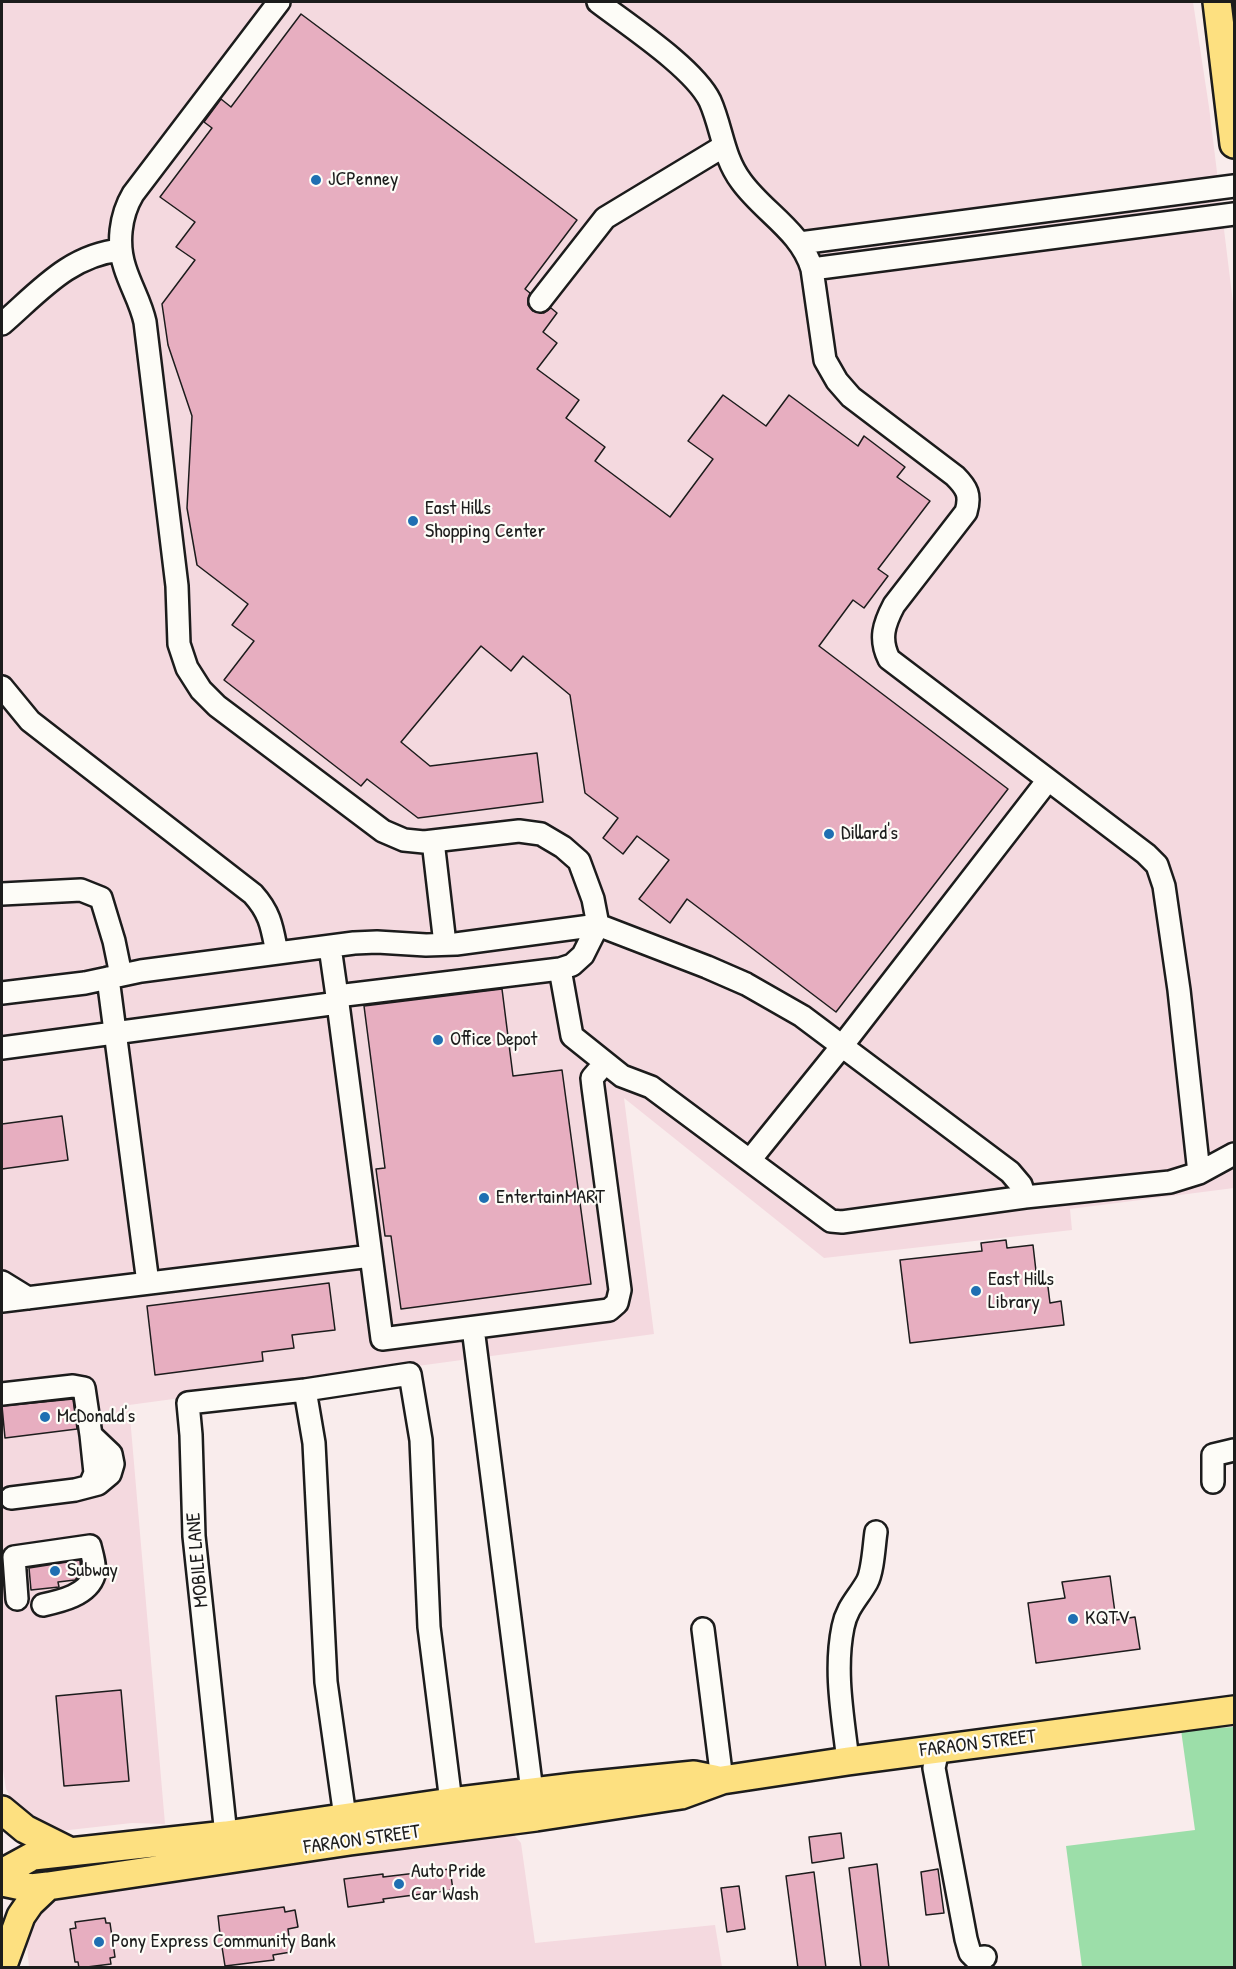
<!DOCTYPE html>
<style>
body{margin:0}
#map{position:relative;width:1236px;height:1969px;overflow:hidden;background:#f9ecec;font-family:"Patrick Hand",sans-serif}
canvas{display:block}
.frame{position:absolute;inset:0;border:3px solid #1c1c1c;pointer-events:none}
</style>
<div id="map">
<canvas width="1236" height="1969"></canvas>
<div class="frame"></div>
</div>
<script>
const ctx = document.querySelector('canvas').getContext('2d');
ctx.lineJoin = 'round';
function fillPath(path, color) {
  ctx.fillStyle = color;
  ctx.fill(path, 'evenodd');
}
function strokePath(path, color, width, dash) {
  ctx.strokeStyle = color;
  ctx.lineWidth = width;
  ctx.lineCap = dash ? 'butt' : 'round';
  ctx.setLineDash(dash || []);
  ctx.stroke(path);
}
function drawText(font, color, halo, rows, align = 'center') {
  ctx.font = font + ' "Patrick Hand",sans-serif';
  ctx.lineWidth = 4.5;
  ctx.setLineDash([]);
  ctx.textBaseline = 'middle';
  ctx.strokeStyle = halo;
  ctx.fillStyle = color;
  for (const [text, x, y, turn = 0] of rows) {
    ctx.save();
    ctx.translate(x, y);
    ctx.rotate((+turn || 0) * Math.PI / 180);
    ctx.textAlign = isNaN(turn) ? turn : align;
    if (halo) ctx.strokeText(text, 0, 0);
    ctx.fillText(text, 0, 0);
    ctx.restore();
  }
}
fillPath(new Path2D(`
 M2,2H1193L1209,107L1234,311V1188L1070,1209L1072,1230L824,1258L624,1098L654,1334L129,1405L165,1824L132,1823L51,1832L15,1806L6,1789L2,1763Z
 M501,1833L514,1835L521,1843L535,1943L715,1925L722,1967H29L26,1935L46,1892Z`), '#f4d9df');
fillPath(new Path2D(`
 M1234,1727V1967H1082L1066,1846L1195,1830L1181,1730Z`), '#9cdea9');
const building = new Path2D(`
 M301,14L577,220L525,289L530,293L528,299V305L533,311L544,313L551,308L557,313L543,332L557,343L537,369L579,400L566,418L605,447L595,461L670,517L713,459L688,441L723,395L766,426L789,395L858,446L864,436L905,467L897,477L930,501L878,569L888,576L864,608L853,600L819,646L1008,789L836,1012L687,899L670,923L639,899L669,860L637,836L623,854L603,838L618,818L585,793L570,695L523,656L511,671L481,646L401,742L430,766L537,753L543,802L418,818L367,779L361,786L224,680L254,641L232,625L248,604L197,565L187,508L192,416L168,345L162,304L195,260L176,247L195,222L160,197L212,128L204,122L221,99L231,107Z
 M502,989L513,1076L562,1070L591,1284L401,1309L391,1236H385L376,1169L385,1168L364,1006Z
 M62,1116L68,1160L2,1169V1124Z
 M1006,1240L1007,1248L1033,1245L1037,1280L1047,1279L1050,1303L1061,1301L1064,1325L910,1343L900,1260L982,1251L981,1243Z
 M329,1283L335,1330L292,1335L294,1348L262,1352L263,1361L155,1375L147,1306Z
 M73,1399L77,1429L5,1438L2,1406Z
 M80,1560L81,1573L75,1580L58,1582L59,1587L31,1590L29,1568Z
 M1110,1576L1116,1620L1135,1617L1140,1649L1036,1663L1028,1603L1065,1598L1062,1582Z
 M121,1690L129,1781L64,1786L56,1696Z
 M841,1833L844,1858L812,1863L809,1837Z
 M877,1864L889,1968H861L849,1868Z
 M450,1869L453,1890L383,1899L384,1902L348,1907L344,1879L383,1874V1877Z
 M938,1869L944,1913L926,1915L921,1872Z
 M814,1872L826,1968H798L786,1876Z
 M739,1886L745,1929L727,1932L721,1888Z
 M284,1907L285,1912L295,1910L298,1927L288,1929L291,1952L273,1955L274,1960L225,1966L222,1947H217L215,1935L220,1934L218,1916Z
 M105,1918L106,1923H110L115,1957L110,1958L111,1964L79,1968L78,1962H75L70,1929L76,1928L75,1922Z`);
fillPath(building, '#e7aec0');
strokePath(building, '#1c1c1c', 1.5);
const minor = new Path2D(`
 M279,2L133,194C120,216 117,244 125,268C131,287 141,303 145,322L177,586L179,644L187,668L201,690L217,706L383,831L404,840L424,842L519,831L541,834L563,847L579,861L593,899L598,925L583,955L572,965L560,969L572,1036L622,1076L651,1087L831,1221L842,1222L1025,1197
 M598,2C628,25 694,68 710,101C722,128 723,157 741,181C763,212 801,231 812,269L825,360L837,381L851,397L955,476C967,488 971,495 966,512L894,605C884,624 879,639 889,659L1146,854L1157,865L1164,886L1179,990L1199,1173
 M800,243L1234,186
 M812,269L1234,214
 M540,301L605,218L724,146
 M2,324C39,292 69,255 121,250
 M2,687L30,721L253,894C271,914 272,928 277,953
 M433,841L445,944
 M2,894L81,890L101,898L114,941L121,975
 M330,947L337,996
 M560,969L337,996L382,1339L609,1310L617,1303L620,1290L593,1087L592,1078L605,1063
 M108,978L148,1283
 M2,993L85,983L141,971L354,943L377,942L426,945L456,944L598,925L707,967L746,984L802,1016L1010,1172L1021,1185L1025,1197L1170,1182L1199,1173L1234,1154
 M2,1048L338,1003
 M750,1160L842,1046L1048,780
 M2,1282L28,1298
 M2,1301L371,1256
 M473,1328L534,1807
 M305,1390L314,1443L326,1682L345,1817
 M2,1394L73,1386L84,1388L91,1435L111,1454L113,1464L110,1474L98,1484L75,1490L11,1498
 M1213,1482V1455L1234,1450
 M90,1485L95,1473L91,1435
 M17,1599L14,1557L90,1546C92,1555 96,1566 94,1575C88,1595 61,1601 43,1605
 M703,1629L722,1780
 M938,1749L934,1768L966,1939L970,1953L975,1958L985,1957
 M848,1761C843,1717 834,1671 843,1627C847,1607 858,1598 867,1582C873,1571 874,1545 876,1532
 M226,1835L194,1536L191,1435L188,1403L305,1390L410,1374L421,1440L429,1627L451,1802`);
const major = new Path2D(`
 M1217,2L1234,144
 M2,1810L25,1829L69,1851
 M2,1873L33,1856L226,1835L451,1802L574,1787L694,1775L714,1779
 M2,1882L31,1888L48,1886L350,1841L536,1817L681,1795L722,1780L848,1761L1234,1710
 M2,1968L21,1916L30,1903L48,1886`);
strokePath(minor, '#1c1c1c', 26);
strokePath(major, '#1c1c1c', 32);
strokePath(minor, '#fdfcf7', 21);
strokePath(major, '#fde080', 27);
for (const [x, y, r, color] of [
 [316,180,6,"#1f6fb2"],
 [413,521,6,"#1f6fb2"],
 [829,834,6,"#1f6fb2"],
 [438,1040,6,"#1f6fb2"],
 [484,1198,6,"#1f6fb2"],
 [976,1291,6,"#1f6fb2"],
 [45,1417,6,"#1f6fb2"],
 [55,1571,6,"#1f6fb2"],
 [1073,1619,6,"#1f6fb2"],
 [399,1884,6,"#1f6fb2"],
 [99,1942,6,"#1f6fb2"]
]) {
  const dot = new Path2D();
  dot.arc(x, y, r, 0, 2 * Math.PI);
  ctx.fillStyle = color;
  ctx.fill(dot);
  strokePath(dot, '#fdfcf7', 2);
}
drawText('20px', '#1c1c1c', '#fdfcf7', [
 ["JCPenney",328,180],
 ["East Hills",425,509],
 ["Shopping Center",425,532],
 ["Dillard's",841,834],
 ["Office Depot",450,1040],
 ["EntertainMART",496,1198],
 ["East Hills",988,1280],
 ["Library",988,1303],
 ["McDonald's",57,1417],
 ["Subway",67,1571],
 ["KQTV",1085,1619],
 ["Auto Pride",411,1872],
 ["Car Wash",411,1895],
 ["Pony Express Community Bank",111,1942]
], 'left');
drawText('20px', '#1c1c1c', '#fdfcf7', [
 ["MOBILE LANE",198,1560,-95],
 ["FARAON STREET",978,1744,-7],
 ["FARAON STREET",362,1840,-8]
]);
</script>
